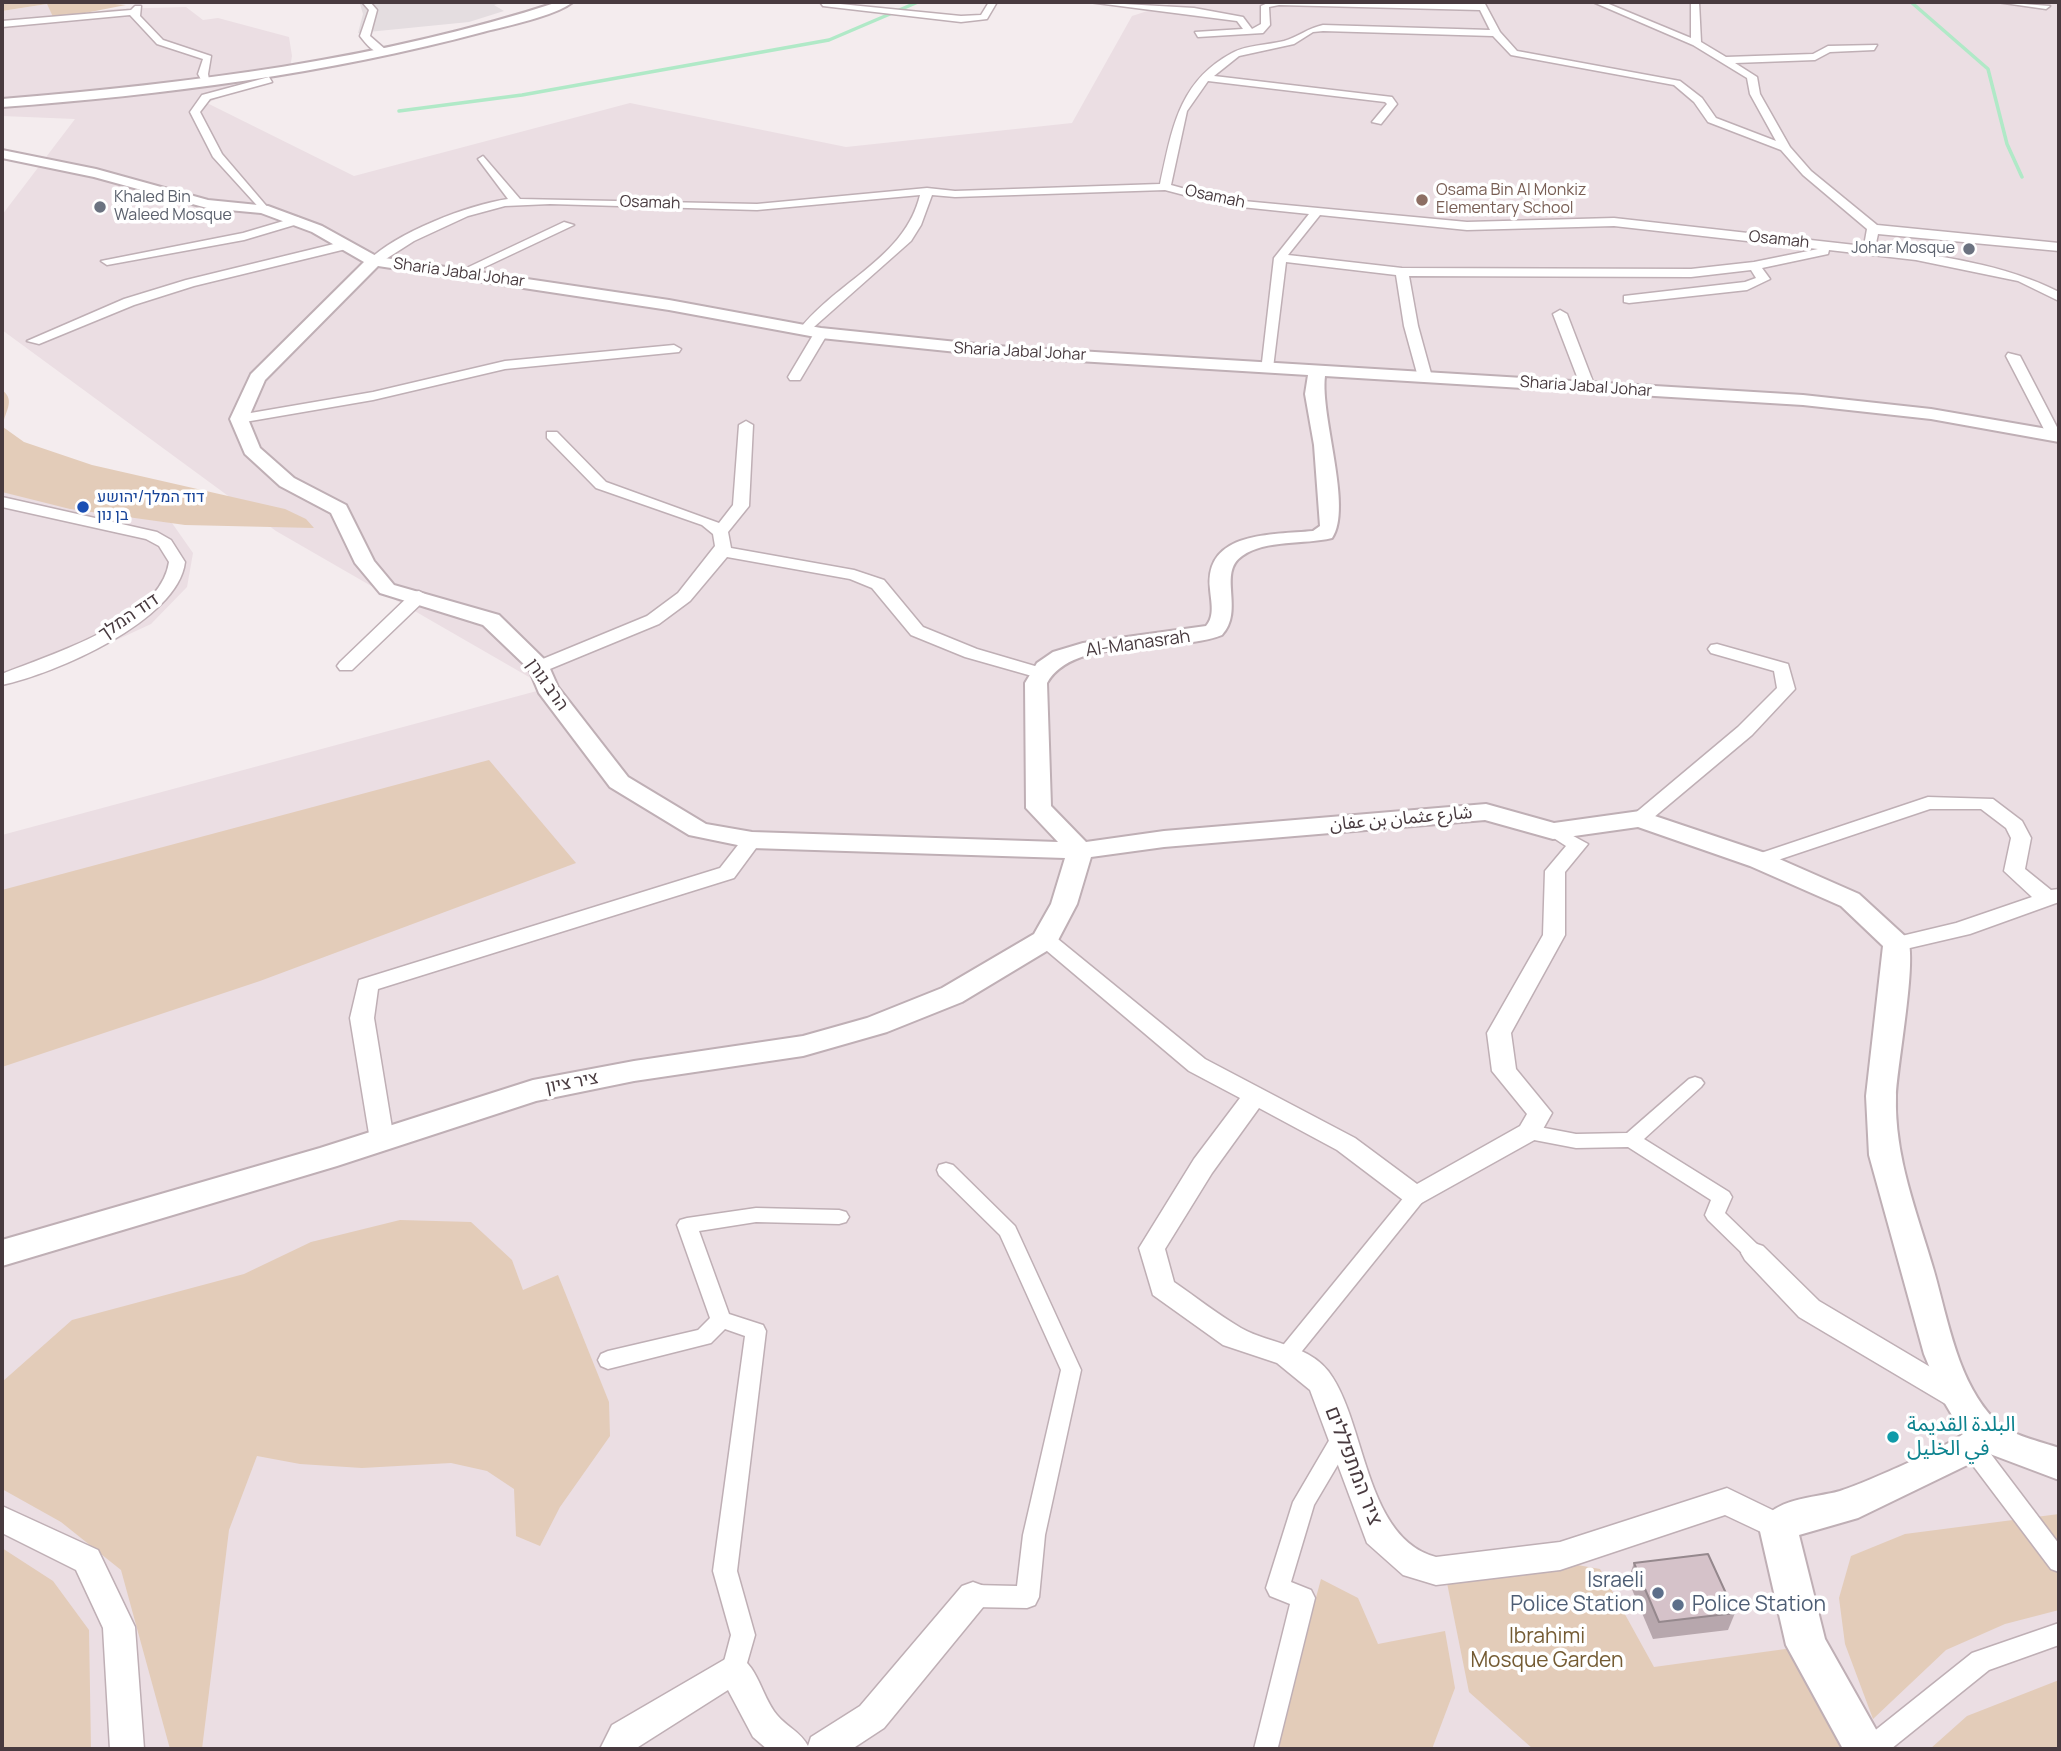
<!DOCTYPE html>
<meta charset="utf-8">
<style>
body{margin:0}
#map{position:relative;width:2061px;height:1751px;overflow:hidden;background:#f4ecee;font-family:Manrope,sans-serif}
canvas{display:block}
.frame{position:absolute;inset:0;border:4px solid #483a3f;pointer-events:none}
</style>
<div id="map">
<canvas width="2061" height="1751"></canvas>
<div class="frame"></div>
</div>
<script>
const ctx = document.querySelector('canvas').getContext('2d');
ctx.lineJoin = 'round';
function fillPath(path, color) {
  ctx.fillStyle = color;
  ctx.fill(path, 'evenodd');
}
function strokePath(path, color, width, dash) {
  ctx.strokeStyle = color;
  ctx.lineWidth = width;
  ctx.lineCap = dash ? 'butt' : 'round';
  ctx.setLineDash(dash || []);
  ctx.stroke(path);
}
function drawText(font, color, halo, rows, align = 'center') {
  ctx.font = font + ' Manrope,"Noto Sans Arabic",Heebo,sans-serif';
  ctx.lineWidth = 7;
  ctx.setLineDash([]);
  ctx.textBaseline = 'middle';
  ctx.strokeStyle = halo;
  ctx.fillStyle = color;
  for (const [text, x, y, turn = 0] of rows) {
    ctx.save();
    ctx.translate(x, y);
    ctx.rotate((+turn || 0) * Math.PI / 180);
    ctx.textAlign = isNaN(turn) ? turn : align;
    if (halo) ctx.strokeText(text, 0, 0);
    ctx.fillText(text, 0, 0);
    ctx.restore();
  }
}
fillPath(new Path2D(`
 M1175,2H2059V1749H2V835L548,688L276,531L2,330V215L75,119L2,116V11L47,4L55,19L112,9L186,7L203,20L218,18L289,37L292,56L290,68L207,103L354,176L630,103L846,147L1072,123L1132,16Z
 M2,487L172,523L193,553L187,587L151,624L67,663L2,687Z`), '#ebdee3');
fillPath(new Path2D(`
 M356,2H506L494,5L504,11L469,22L358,33L363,14L360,4Z`), '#e4dde0');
fillPath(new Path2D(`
 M2,2H92L126,5L54,19L47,4L2,11Z
 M2,390C17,401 3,413 3,427L24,442L92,465L285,509L306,519L314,528L185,525L70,509L2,492Z
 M489,760L576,863L260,981L2,1067V890Z
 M400,1220L471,1222L512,1260L523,1290L558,1275L609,1402L610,1436L560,1507L540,1546L516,1536L514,1489L487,1471L451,1463L362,1468L300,1464L257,1456L229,1530L202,1749H170L121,1570L61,1522L2,1489V1382L72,1320L244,1274L311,1242Z
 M2059,1514V1610L2005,1624L1946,1650L1873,1719L1845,1644L1839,1598L1851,1556L1905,1534Z
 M2,1548L53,1581L89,1630L91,1749H2Z
 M1566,1563L1600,1569L1654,1667L1800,1647L1856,1749H1533L1469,1692L1445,1573Z
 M1321,1579L1358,1598L1378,1644L1445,1631L1455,1688L1432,1749H1275Z
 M2059,1680V1749H1930L1967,1716Z`), '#e3ccb9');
strokePath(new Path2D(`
 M1911,2L1988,69L2007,144L2022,177
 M399,111L522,95L829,40L918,2`), '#b0e9c7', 3.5);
const pedestrian = new Path2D(`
 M1695,1077L1701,1079L1704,1083L1701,1087L1644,1139L1729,1192L1732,1197L1725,1213L1761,1248L1764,1253L1761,1258L1754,1261L1747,1258L1708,1220L1705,1215L1711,1200L1628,1147L1576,1148L1529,1139L1522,1137L1520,1132L1522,1127L1529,1125L1576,1134L1627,1133L1689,1079Z
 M946,1163L953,1165L1015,1226L1081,1370L1045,1535L1039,1597L1035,1605L1027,1608L973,1607L965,1604L961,1596L965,1588L973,1585L1017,1586L1023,1535L1061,1370L1000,1235L939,1175L937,1170L939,1165Z
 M1416,1189L1423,1191L1426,1196L1423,1201L1294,1361L1287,1363L1280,1361L1277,1355L1280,1349L1409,1191Z
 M756,1208L839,1210L846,1212L849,1217L846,1222L839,1224L756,1222L699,1231L729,1314L763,1325L766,1331L737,1571L755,1635L743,1677L734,1680L725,1677L722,1669L731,1635L713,1571L745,1336L725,1329L711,1343L608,1369L601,1366L598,1360L601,1354L608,1351L698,1330L710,1318L677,1225L680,1220L687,1218Z
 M1342,1430L1350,1432L1353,1439L1314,1505L1291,1582L1311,1590L1315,1598L1278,1747V1749H1254L1290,1604L1270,1596L1266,1588L1293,1502L1334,1432Z
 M1973,1439L1981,1441L2059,1544V1572L2051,1569L1965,1455L1962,1448L1965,1441Z
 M2059,1623V1645L1989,1670L1891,1749H1860L1863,1740L1972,1653Z`);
const minor = new Path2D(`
 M362,2H370L377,10L370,36L386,50V54C375,55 367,45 360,36L369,10Z
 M820,2L961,16L981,15L989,2H997L987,19L961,22L823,6Z
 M1089,2L1194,8L1243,17L1252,29L1261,24V6L1270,2L1477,4L1476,2H1484L1500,32L1517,51L1680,81L1702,98L1716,118L1776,141L1750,94L1747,78L1693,45L1593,2H1604L1691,38V2H1699L1701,42L1726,57L1813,54L1828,46L1877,45L1874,50L1830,52L1815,60L1735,63L1757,77L1760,94L1790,147L1811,171L1877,225L2059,243V251L1878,234L1875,248C1937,255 2004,264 2059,292V301L2018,281L1916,260L1829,250L1828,254L1762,268L1770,279L1747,290L1629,303L1624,302V296L1745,282L1756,278L1751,270L1691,277L1409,276L1418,326L1432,377L1425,381L1418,377L1404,326L1396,275L1286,262L1273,368L1261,371L1274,258L1309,214L1222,205L1165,190L955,197L932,195L921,225L911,241L806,334L799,330C837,281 905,258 920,195L757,210L550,204L505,206L468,216L414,241L378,264L368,261C397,232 468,205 508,199L478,159L483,156L520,199L757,204L927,188L955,191L1160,184C1172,130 1178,82 1232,53C1246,45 1268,45 1284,41C1298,37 1308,28 1323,25L1490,30L1480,10L1279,5L1269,7L1270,25L1263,33L1198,37L1195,32L1243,29L1237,21ZM1323,31L1493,36L1511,55L1674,85L1694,102L1708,122L1781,150L1803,175L1867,229L1864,246L1614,218L1467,222L1222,199L1171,185L1187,111L1208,81L1385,102L1387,104L1372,122L1381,124L1397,104L1392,97L1214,76L1239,56L1294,44L1313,32ZM1320,215L1467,230L1614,226L1818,249L1754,262L1691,269L1402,268L1288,255Z
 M1997,2L2050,6L2046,9Z
 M135,6H141L140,16L163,40L211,56L208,74L210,85H204L198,74L203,59L157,44L130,15L2,27V21L131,10Z
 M269,77L272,82L210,99L200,112L222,154L269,209L263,212L213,157L190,112L202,95Z
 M297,217L301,219V223L244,240L107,265L101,261L243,233Z
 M564,222L574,225L468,275L458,272Z
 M342,242L346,243V249L194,286L134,305L39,344L27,341L124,299L186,280Z
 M1560,310L1567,314L1595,387L1593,390L1581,387L1553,314Z
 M816,330L828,333L800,380H790L788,377Z
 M674,345L681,349L679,352L505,369L373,400L239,423L232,419L239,415L373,392L505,361Z
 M2008,353L2020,356L2059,431V438L2054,439L2047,435L2006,356Z
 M746,421L753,425L749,506L728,532L731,548L854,570L884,580L923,627L977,649L1045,669L1048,673L1045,677L1039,678L965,657L911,635L872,588L850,579L727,557L690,601L659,624L545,671H533L530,667L533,663L647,616L678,593L715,546L713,534L702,525L596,488L547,438V432H557L606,482L719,523L733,505L739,425Z
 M2,497L157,532L171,540L185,562C178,621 54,674 2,685V674C51,654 160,622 169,562L159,546L146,539L2,507Z
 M419,591L428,596L425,600L352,670H340L337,666L340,662L413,592Z
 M1717,644L1788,664L1795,689L1752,735L1647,823H1633L1630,819L1633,815L1738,727L1777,688L1774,671L1711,653L1708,649L1711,645Z
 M1928,797L1993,799L2022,821L2031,838L2025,869L2051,890L2059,889V902L1970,934L1897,951L1889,949L1886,944L1889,939L1956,923L2032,897L2004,871L2011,838L2006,828L1981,809H1930L1766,864L1759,866L1749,860L1752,856Z
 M1553,825L1588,844L1565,872V935L1511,1033L1516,1069L1552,1113L1538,1138L1416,1206L1407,1203L1337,1150L1259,1108L1212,1173L1165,1249L1174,1282C1196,1297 1217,1314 1241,1328C1271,1345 1313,1344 1333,1378C1366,1430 1367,1539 1436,1557L1560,1542L1727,1488L1789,1518L1793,1527L1789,1536L1778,1540L1725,1515L1560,1570L1436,1585L1403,1575L1367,1543L1310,1390L1277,1363L1223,1345L1153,1295L1139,1248L1194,1159L1240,1098L1189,1071L1034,940L1037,935H1053L1205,1059L1355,1138L1417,1184L1520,1126L1527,1114L1492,1071L1487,1033L1543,935L1545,871L1566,846L1543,831Z
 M752,834L762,840L734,878L378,989L374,1018L394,1140L391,1146L382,1149L373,1146L370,1140L350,1018L359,980L720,868L745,836Z
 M1754,1243L1763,1246L1819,1301L1969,1390L1973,1398L1969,1406L1959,1410L1949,1406L1799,1317L1745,1260L1741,1253L1745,1246Z
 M2,1506L98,1550L135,1627L144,1749H110L103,1628L76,1570L2,1533Z
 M973,1582L984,1586L989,1596L984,1606L884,1728L852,1749H767L753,1737L728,1690L635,1749H600L612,1725L734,1654C758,1663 761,1696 777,1715C787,1727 801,1732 808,1746L811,1737L860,1706L962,1586Z`);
const tertiary = new Path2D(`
 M558,2H573C555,16 507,26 483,32C326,74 164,95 2,107V99C191,83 377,61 558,2Z
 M2,150L96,169L208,200L268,206L322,226L378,257L669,300L821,328L996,346L1803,395L1931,409L2059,431V442L1931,419L1803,405L1325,376C1320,417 1353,508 1332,538C1304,545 1266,539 1242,556C1217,573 1245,610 1222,635C1174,654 1074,635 1047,683L1051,806L1086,842L1164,831L1486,804L1554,823L1640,811L1768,854L1859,894L1907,938C1918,955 1897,1066 1896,1095C1894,1157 1917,1212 1934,1271C1948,1320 1958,1384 1996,1421C2011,1436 2040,1441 2059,1448V1480L1990,1454L1858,1518L1799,1535L1825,1639L1887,1749H1843L1786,1645L1759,1527C1773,1497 1812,1499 1840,1491C1862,1484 1947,1447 1963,1434L1943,1400L1924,1354L1869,1155L1866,1096L1883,946L1841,906L1750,866L1638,827L1553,839L1485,820L1164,847L1091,857L1077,904L1055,946L962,1002L887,1032L803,1056L634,1081L536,1101L337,1166L2,1266V1240L320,1148L533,1080L634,1061L803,1036L867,1018L942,988L1034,934L1051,904L1065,858L752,848L689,835L610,787L539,693L529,669L483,625L380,593L355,563L331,513L280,486L245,454L230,419L251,374L364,262L312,232L261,213L207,208L94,177L2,158ZM378,266L669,310L821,338L996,356L1308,375L1305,394L1314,445L1320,526L1313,531C1272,535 1204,531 1210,589C1211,602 1215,616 1206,626L1083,643L1053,652L1037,663L1025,683L1026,808L1058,842L752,832L706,824L628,777L558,687L547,662L499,615L394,585L374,561L346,505L294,478L260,448L248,419L265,380Z`);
strokePath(pedestrian, '#bfafb5', 3);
strokePath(minor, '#bfafb5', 3);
strokePath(tertiary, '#bfafb5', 4);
fillPath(pedestrian, '#fff');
fillPath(minor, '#fff');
fillPath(tertiary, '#fff');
fillPath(new Path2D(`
 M1634,1563L1735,1613L1728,1630L1653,1639L1628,1580Z`), '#b7a7ad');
const building = new Path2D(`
 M1708,1554L1735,1613L1659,1622L1634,1563Z`);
fillPath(building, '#d5c2c9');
strokePath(building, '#95888d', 2);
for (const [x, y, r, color] of [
 [1422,200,7,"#8d6e63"],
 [100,207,7,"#6b7280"],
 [1969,249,7,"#6b7280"],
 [83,507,7,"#1a4fb4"],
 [1893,1437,7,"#0f9aa8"],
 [1658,1593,7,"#5c6f8a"],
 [1678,1605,7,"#5c6f8a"]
]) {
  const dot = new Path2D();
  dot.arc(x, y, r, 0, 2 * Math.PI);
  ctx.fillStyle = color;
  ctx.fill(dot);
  strokePath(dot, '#fff', 2.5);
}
drawText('16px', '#785e54', '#fff', [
 ["Osama Bin Al Monkiz",1436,191],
 ["Elementary School",1436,209]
], 'left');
drawText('16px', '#483a3f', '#fff', [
 ["Osamah",1215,197,12],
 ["Osamah",650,203,2],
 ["Osamah",1779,240,6],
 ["Sharia Jabal Johar",459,273,8],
 ["Sharia Jabal Johar",1020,352,3],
 ["Sharia Jabal Johar",1586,387,4]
]);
drawText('16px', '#5b616d', '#fff', [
 ["Khaled Bin",114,198],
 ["Waleed Mosque",114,216],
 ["Johar Mosque",1955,249,"right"]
], 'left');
drawText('16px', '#164399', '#fff', [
 ["דוד המלך/יהושע",97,498],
 ["בן נון",97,516]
], 'left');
drawText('18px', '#483a3f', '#fff', [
 ["דוד המלך",129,617,-34],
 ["Al-Manasrah",1138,644,-8],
 ["הרב גורן",547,685,55],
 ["شارع عثمان بن عفان",1401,819,-5],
 ["ציר ציון",572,1083,-11]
]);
drawText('21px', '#0d838f', '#fff', [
 ["البلدة القديمة",1907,1425],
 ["في الخليل",1907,1449]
], 'left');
drawText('21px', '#483a3f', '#fff', [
 ["ציר המתפללים",1353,1466,69]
]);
drawText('21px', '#4e5e75', '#fff', [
 ["Israeli",1644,1581],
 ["Police Station",1644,1605],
 ["Police Station",1692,1605,"left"]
], 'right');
drawText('21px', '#745b33', '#fff', [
 ["Ibrahimi",1547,1637],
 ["Mosque Garden",1547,1661]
]);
</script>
